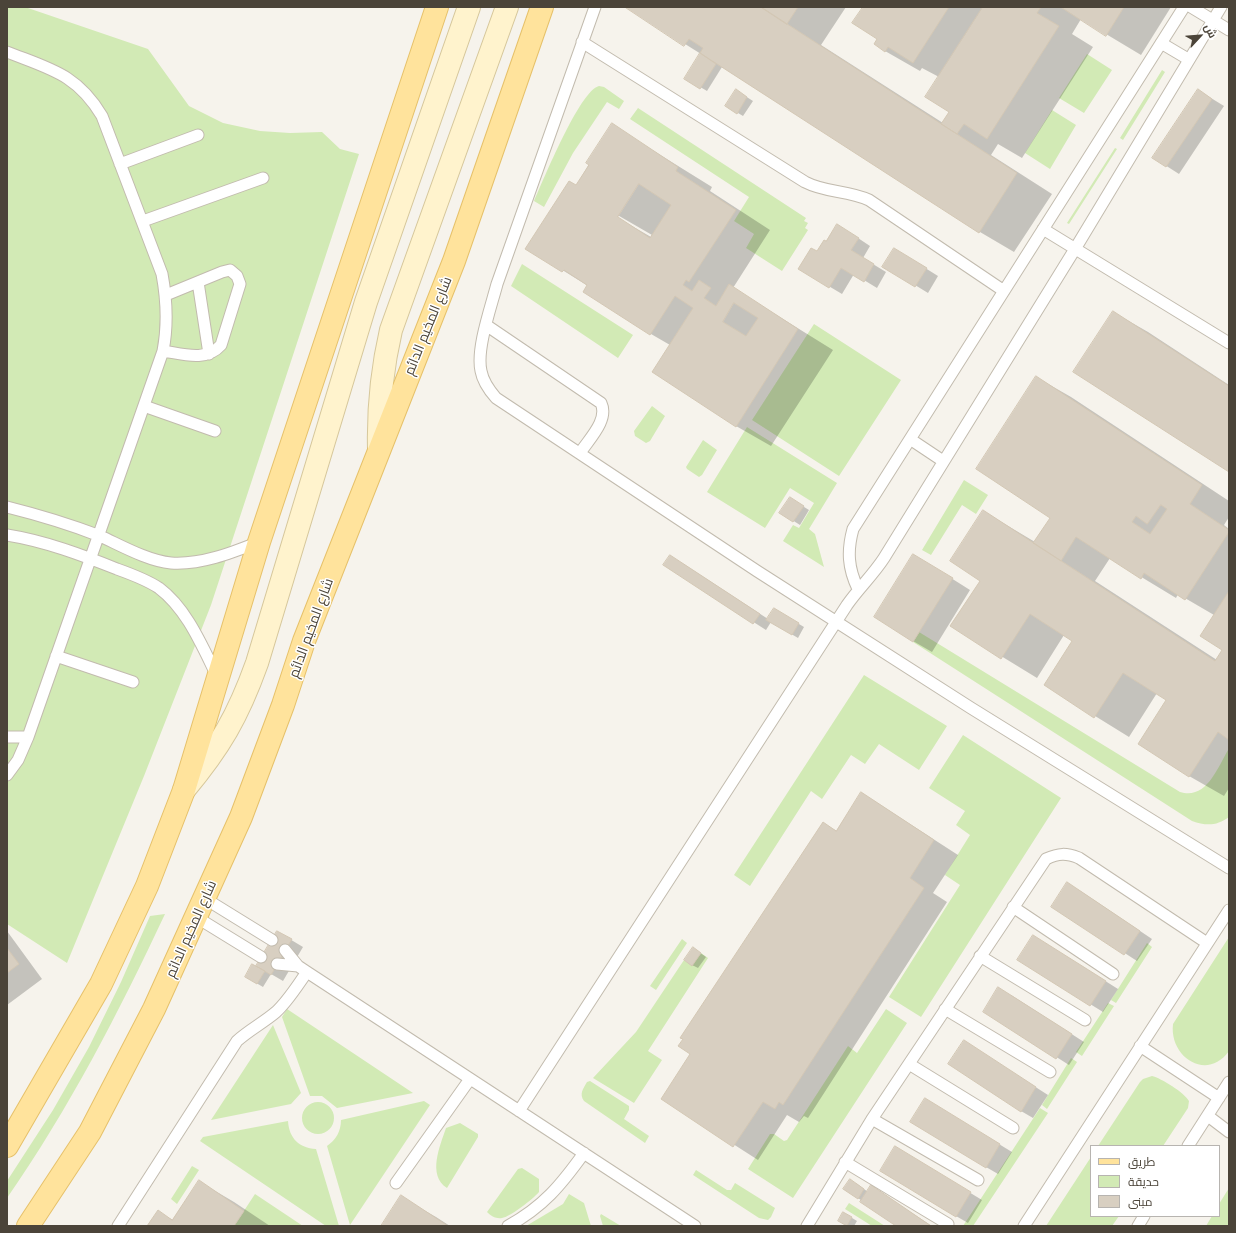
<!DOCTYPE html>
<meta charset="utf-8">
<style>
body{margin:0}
#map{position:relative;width:1236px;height:1233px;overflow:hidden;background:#f6f3ec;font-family:"Golos Text",Cairo,sans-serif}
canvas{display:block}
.frame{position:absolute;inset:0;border:8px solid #4b4439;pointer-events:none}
.legend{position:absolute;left:1090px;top:1145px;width:130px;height:72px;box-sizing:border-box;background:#fff;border:1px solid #b7b4b0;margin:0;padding:5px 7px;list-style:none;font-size:12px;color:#4b4439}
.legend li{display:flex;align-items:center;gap:8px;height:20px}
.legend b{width:20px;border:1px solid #b7b4b0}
.north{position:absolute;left:1180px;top:16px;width:40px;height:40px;-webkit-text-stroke:3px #fff;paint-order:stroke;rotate:64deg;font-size:11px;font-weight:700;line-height:16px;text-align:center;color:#4b4439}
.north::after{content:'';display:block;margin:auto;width:14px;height:18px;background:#4b4439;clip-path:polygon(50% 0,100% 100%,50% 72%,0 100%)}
</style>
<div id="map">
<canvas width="1236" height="1233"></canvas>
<div class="frame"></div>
<ul class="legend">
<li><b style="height:5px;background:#ffe39c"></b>طريق</li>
<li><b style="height:11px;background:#d2eab5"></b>حديقة</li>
<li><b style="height:11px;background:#d8cfc1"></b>مبنى</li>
</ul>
<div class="north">ش</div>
</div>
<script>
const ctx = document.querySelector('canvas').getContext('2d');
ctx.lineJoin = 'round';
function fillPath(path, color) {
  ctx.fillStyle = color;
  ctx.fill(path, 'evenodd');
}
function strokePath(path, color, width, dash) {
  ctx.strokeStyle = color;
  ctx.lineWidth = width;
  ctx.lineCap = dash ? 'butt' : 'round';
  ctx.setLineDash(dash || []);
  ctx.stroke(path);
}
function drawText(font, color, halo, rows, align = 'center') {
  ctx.font = font + ' "Golos Text",Cairo,sans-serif';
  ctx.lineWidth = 3;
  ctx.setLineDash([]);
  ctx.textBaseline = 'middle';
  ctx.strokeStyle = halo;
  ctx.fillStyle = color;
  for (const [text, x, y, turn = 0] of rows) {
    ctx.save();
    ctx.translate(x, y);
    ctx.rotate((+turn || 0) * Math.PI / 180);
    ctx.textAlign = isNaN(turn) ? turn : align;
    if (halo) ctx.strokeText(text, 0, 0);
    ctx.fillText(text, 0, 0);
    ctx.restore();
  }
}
fillPath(new Path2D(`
 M7,7H25L148,49L189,106L223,123L260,131L290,133L322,132L340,149L359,154L211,605L144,776L67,963L7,924Z
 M1087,54L1112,70L1084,113L1059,98Z
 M1162,70L1165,72L1123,140L1120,138Z
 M599,86L604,87L624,101L619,109L607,102L573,153L544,207L534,201C543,181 580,90 599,86Z
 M638,108L806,218L804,221L808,223L805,228L808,230L782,271L746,248L754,234L734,221L749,197L630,119Z
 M1052,110L1076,125L1050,169L1025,153Z
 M1115,148L1117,149L1069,224L1067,223Z
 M522,264L633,335L618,358L511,286Z
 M814,324L901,380L839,476L752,420Z
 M652,406L665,416L650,441L646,443L635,436L634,431Z
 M747,427L837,483L809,529L815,534L824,567L783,541L793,525L799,528L814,503L790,488L765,528L707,492Z
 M703,440L717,450L702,475L699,477L687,469L686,467Z
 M964,480L988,495L976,514L962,505L931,555L922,550Z
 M919,632L1180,792C1206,800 1217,769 1228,750L1229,817C1217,826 1206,826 1192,821L913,642Z
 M864,675L947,726L919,770L879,744L865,764L851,755L822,799L811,791L750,886L734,875Z
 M963,735L1061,798L921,1017L889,997L960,885L945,875L970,835L956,825L965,811L929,788Z
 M165,914C119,1012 69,1109 7,1198V1181L53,1110L89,1047L121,982L150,916Z
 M1229,937V1051C1207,1082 1169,1057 1173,1024Z
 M682,939L687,943L656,990L650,986Z
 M1147,943L1152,947L1116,1003L1111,1000Z
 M701,953L708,958L648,1051L662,1060L634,1103L593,1078L636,1032L684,960L692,965Z
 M1108,1003L1114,1006L1082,1056L1076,1052Z
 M287,1009L413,1093L337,1108L322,1096H310L282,1017Z
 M886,1009L907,1023L793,1198L748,1169L770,1134H774L784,1141L787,1140L848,1046L857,1053Z
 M273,1025L301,1093L291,1104L211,1120Z
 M1071,1058L1077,1062L1047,1109L1042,1105Z
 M1152,1076C1161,1078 1185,1093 1189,1101L1188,1108L1163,1146H1098L1140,1082L1143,1079Z
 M590,1081L629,1106V1110L624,1119L649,1136L645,1143L584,1101C579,1094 583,1089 587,1082Z
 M424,1101L430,1105L350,1225L327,1146C336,1140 341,1131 341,1120Z
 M302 1118a16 16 0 1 1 32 0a16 16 0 1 1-32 0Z
 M1040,1108L1048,1113L973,1226H963Z
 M288,1121C289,1138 299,1148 316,1149L339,1226H326L200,1141L203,1137Z
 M460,1123L478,1134V1137L447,1188C427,1175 440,1146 446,1128Z
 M1091,1157V1216H1119L1112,1226H1046Z
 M192,1166L199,1170L177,1204L171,1199Z
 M522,1168L539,1179V1192C533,1199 510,1217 502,1218C496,1219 491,1216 487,1212L518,1169Z
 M696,1170L727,1190H731L735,1183L775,1208L771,1217L768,1220L759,1218L693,1175Z
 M1229,1188V1226H1206L1212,1216H1219V1204Z
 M255,1194L303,1226H234Z
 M569,1194L584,1203L591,1226H526L563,1204Z
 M849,1203L885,1226H872L845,1209Z
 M601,1214L621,1226H603L600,1216Z`), '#d2eab5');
fillPath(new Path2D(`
 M626,7H846L821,45L943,123L950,111L939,77L922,68L920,71L885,51L878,39L864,7H1171L1141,55L1081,19L1072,34L1093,47L1022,158L998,144L991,155L1052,194L1014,252L980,232L722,67L707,91L685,78L701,54Z
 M1198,90L1224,106L1179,174L1154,158Z
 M742,94L753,101L743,116L738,113Z
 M612,125L712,187L710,191L770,230L733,288L833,350L771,446L736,426L670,345L651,334L588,286L527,248L576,186ZM614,213L652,235L651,237L613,215Z
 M849,232L870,246L863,258L886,272L877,288L854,274L842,294L800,269L817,253Z
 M906,256L938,276L928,293L884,266Z
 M1113,312L1148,332L1229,385V471Z
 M1036,377L1071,397L1229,501V517L1224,525L1229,529V788L1224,796L1189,776L1167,700L1157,693L1129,737L1045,685L1074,641L1064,635L1037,678L952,626L981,580L983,511L1035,542L1051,518ZM1110,558L1176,598L1178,594L1214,615L1223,650L1217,660L1095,581Z
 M796,502L809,510L800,525L781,513Z
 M682,563L768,619L774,609L804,627L798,638L771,622L766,630L664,565Z
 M932,566L970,590L932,652L913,641Z
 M862,793L958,855L933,893L947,902L808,1118L804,1116L799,1122L787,1115L758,1160L663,1099L692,1054L823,823L837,831Z
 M1079,890L1152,939L1137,961L1052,906Z
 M7,931L42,979L7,1005Z
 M278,932L303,947L283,981L271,974L263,987L246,977L263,972Z
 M1045,943L1118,989L1103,1012L1019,960Z
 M699,952L706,957L698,968L692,965Z
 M1011,995L1084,1042L1069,1065L984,1011Z
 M976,1049L1048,1095L1033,1118L1021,1111Z
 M938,1107L1012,1152L998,1174L986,1167Z
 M908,1155L982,1200L968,1223L956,1216Z
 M200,1182L234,1202L270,1226H148L158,1212L173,1220Z
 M856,1183L868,1192L872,1187L932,1226H898L858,1198Z
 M401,1197L436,1217L450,1226H382Z
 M844,1213L857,1221L854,1226H849L839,1220Z`), '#0003');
const building = new Path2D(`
 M625,7H761L1017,173L979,233L700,53L703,48L689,39L684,46Z
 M761,7H798L787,24Z
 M863,7H949L913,63L888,47L885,52L874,44L877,39L852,23Z
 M983,7H1041L1037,13L1059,26L987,139L964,124L957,134L941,124L949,112L925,97Z
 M1061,7H1124L1106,36Z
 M700,53L716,64L700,89L684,79Z
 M736,89L747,97L737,114L725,106Z
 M1198,89L1212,99L1166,167L1152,158Z
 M612,123L678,167L676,171L736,210L689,282L686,280L683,285L692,291L699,280L711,288L704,298L716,306L729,284L798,329L736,427L652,372L693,308L675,296L650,335L583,292L587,285L564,270L562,272L525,249L569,181L576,185L589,165L586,163ZM639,184L671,205L650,238L618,217ZM734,303L758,318L746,336L723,322Z
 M837,224L859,238L851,250L874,264L864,282L841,268L829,288L798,269L811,248L817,251L824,240L826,241Z
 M894,248L927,268L915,287L882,267Z
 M1113,311L1229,386V472L1073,372Z
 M1036,376L1202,485L1190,504L1229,530V532L1185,600L1144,573L1141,579L1076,537L1061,561L1033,543L1050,518L976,469ZM1161,505L1167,509L1150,534L1132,522L1136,516L1147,524Z
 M790,497L804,506L793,522L779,513Z
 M983,510L1215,661L1222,650L1200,636L1229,591V740L1218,732L1189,777L1138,744L1166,700L1123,673L1094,718L1044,685L1072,641L1030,614L1001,659L950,626L980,581L950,561Z
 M913,554L953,578L913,642L874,617Z
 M670,555L760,614L753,624L663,565Z
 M774,608L799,623L792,635L766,620Z
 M861,792L934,840L910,878L924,888L783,1105L779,1102L775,1109L763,1102L733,1147L661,1099L690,1054L678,1046L683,1039L680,1038L823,822L836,831Z
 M1067,882L1140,931L1124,955L1051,907Z
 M277,931L292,939L271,975L256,966Z
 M1033,935L1106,981L1090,1006L1017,960Z
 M693,947L701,953L692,966L684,960Z
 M7,948L19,964L7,973Z
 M252,964L265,971L257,984L245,977Z
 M998,987L1072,1034L1056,1059L983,1012Z
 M964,1040L1036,1087L1021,1112L948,1064Z
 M925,1098L1000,1144L986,1168L910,1122Z
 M895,1146L971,1192L956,1217L880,1171Z
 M850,1179L864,1189L858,1199L843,1189Z
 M199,1180L244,1211L234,1226H147L158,1210L172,1220Z
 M871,1185L931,1226H896L860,1202Z
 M401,1195L448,1226H381Z
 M843,1212L852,1217L847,1226L838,1221Z`);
fillPath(building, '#d8cfc1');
strokePath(building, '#d3c7b4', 1);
const lane = new Path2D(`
 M595,7L497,284C491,307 476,349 481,371C483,382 489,390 496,398L757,571L971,708L1229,868
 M1191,7L1229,30
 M582,42L805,182C826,193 847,190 869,200L1004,291
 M1161,43L1188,59
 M7,52C50,69 77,74 102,116L162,274C167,301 168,325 163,351L28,737L18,760L7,775
 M120,164L198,135
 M143,221L263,178
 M1043,229L1229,343
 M198,282L209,354
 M486,325L601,403C609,420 589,439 580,453
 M163,351C183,354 206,362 221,345L240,284L237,276L230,270L222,272L166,295
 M144,406L215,431
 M910,439L943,461
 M7,507C39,515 69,524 100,536C120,545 148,561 171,563C201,565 231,553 259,542
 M7,535C45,541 82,555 117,569C131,574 147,580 159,588C187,609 202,646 217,676
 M858,589C848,568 847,551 853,529L1184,7
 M56,656L133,682
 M7,737H28
 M204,898L272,940
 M1013,907L1113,974
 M196,917L261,957
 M285,950L298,966L307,972L695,1226
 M980,956L1085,1020
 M277,964L298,966
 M945,1009L1050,1072
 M1140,1046L1219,1098
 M909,1064L1013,1128
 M519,1111L847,605C858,589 873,575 884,558L1075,249L1221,7
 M1208,1116L1229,1132
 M872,1119L978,1180
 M1188,1146L1229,1082
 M845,1162L948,1224
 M396,1183L470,1079
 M118,1226L237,1041C249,1030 263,1023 276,1012C288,1001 297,986 307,972
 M508,1226C543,1207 561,1185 584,1153
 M807,1226L872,1119L1046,859C1059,853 1066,853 1079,858L1207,943
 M1024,1226L1229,910
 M1138,1226L1144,1216`);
const secondary = new Path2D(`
 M379,449C378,408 382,369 391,330L507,7
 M184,790C220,747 238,716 257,663L366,302L469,7`);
const primary = new Path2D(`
 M7,1146L101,984L147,886L184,790L259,542L437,7
 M28,1226L90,1132L154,1009L241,817L283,705L304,641L454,261L542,7`);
strokePath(lane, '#c2bbae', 13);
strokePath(secondary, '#d6c79b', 24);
strokePath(primary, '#e6c16a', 24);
strokePath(lane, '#fff', 11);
strokePath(secondary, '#fff3cd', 22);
strokePath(primary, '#ffe39c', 22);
drawText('14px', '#4b4439', '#fff', [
 ["شارع المخيم الدائم",428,326,-68],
 ["شارع المخيم الدائم",311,628,-70],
 ["شارع المخيم الدائم",191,929,-66]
]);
</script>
